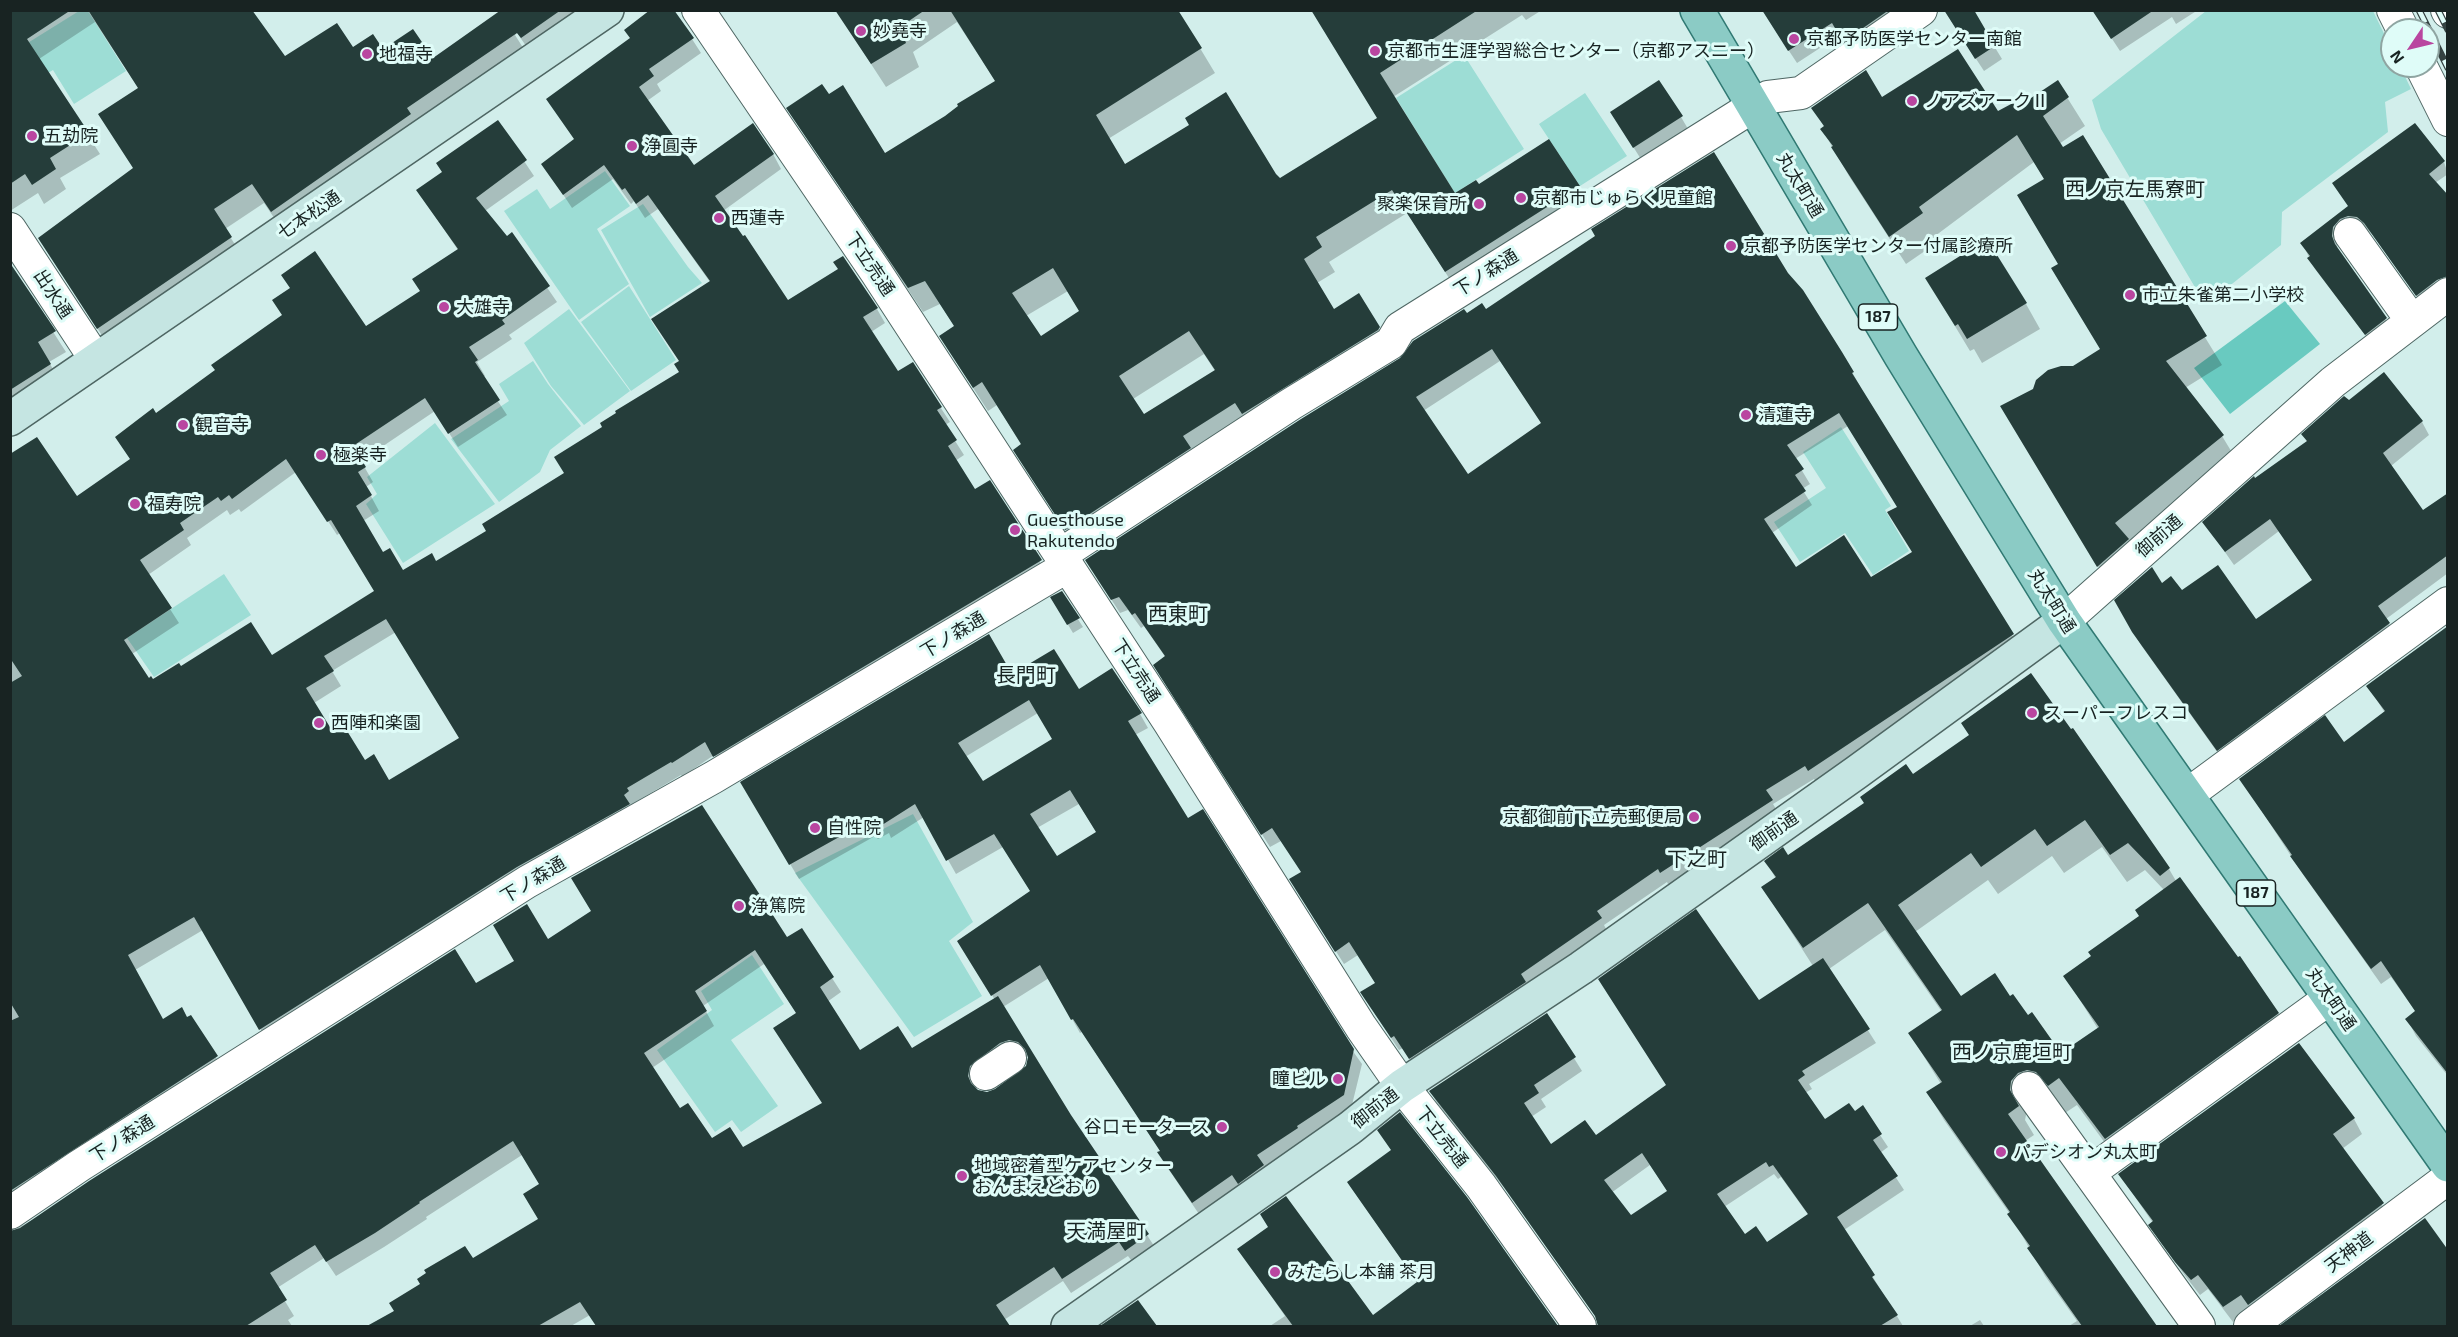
<!DOCTYPE html>
<meta charset="utf-8">
<style>
body{margin:0}
#map{position:relative;width:2458px;height:1337px;overflow:hidden;background:#d2eeeb;font-family:"Exo 2",sans-serif}
canvas{display:block}
.frame{position:absolute;inset:0;border:12px solid #182322;pointer-events:none}
.north{position:absolute;left:2380px;top:18px;width:60px;height:60px;box-sizing:border-box;background:#dffcf8;border:2px solid #8fa5a2;border-radius:50%;rotate:235deg;font-size:16px;font-weight:700;line-height:24px;text-align:center;color:#182322}
.north::after{content:'';display:block;margin:auto;width:21px;height:27px;background:#b946a0;clip-path:polygon(50% 0,100% 100%,50% 72%,0 100%)}
</style>
<div id="map">
<canvas width="2458" height="1337"></canvas>
<div class="frame"></div>
<div class="north">N</div>
</div>
<script>
const ctx = document.querySelector('canvas').getContext('2d');
ctx.lineJoin = 'round';
function fillPath(path, color) {
  ctx.fillStyle = color;
  ctx.fill(path, 'evenodd');
}
function strokePath(path, color, width, dash) {
  ctx.strokeStyle = color;
  ctx.lineWidth = width;
  ctx.lineCap = dash ? 'butt' : 'round';
  ctx.setLineDash(dash || []);
  ctx.stroke(path);
}
function drawText(font, color, halo, rows, align = 'center') {
  ctx.font = font + ' "Exo 2","Noto Sans JP",sans-serif';
  ctx.lineWidth = 6;
  ctx.setLineDash([]);
  ctx.textBaseline = 'middle';
  ctx.strokeStyle = halo;
  ctx.fillStyle = color;
  for (const [text, x, y, turn = 0] of rows) {
    ctx.save();
    ctx.translate(x, y);
    ctx.rotate((+turn || 0) * Math.PI / 180);
    ctx.textAlign = isNaN(turn) ? turn : align;
    if (halo) ctx.strokeText(text, 0, 0);
    ctx.fillText(text, 0, 0);
    ctx.restore();
  }
}
fillPath(new Path2D(`
 M79,11H88L126,71L74,104L53,70L43,76L18,49Z
 M2206,11H2373L2392,50V66H2400L2411,89L2385,102L2388,132L2282,212L2281,245L2213,299H2202L2101,129L2092,100Z
 M1464,55L1524,149L1455,193L1396,98Z
 M1585,93L1627,156L1580,186L1539,124Z
 M605,171L630,206L597,229L629,284L579,320L504,211L537,189L550,209Z
 M643,204L688,267L702,283L650,317L601,230Z
 M629,286L676,360L631,391L581,322Z
 M569,309L630,391L584,425L551,386L524,343Z
 M533,361L548,384L581,426L550,450L540,472L499,502L451,439L509,401L499,384Z
 M435,423L495,504L403,563L366,504L377,494L367,477Z
 M1841,427L1891,506L1885,510L1909,551L1873,575L1845,533L1800,562L1774,522L1826,488L1803,452Z
 M224,574L251,615L154,677L127,638Z
 M913,814L973,922L949,941L982,996L914,1037L795,873Z
 M752,955L784,1004L731,1040L778,1106L741,1132L732,1120L715,1132L657,1050L712,1010L701,991Z`), '#9dddd5');
fillPath(new Path2D(`
 M2285,301L2320,344L2230,414L2194,368Z`), '#69cac0');
fillPath(new Path2D(`
 M10,10H251L210,86L352,49L383,51L433,60L516,10H589L531,53L517,33L515,35L527,54L283,231L264,203L225,229L243,257L110,348L40,239L134,169L139,89L95,22L39,59L100,154L60,178L66,189L44,204L38,193L10,211Z
 M836,10H1177L1215,73L1108,139L1124,166L1274,175L1280,180L1378,118L1313,10H1542L1526,20L1522,15L1393,97L1455,195L1478,186L1578,187L1592,211L1460,295L1407,213L1329,262L1335,272L1317,283L1334,311L1378,328L1392,352L1080,553L1029,474L1022,446L997,405L988,411L955,360V327L940,304L923,312L788,109L829,96L885,155L946,117L996,82L957,22L913,52L919,67L886,87ZM1068,291L1081,312L1041,338L1026,316ZM1204,354L1215,371L1144,416L1133,399Z
 M1762,10H1914L1852,54L1840,35L1797,63Z
 M1944,10H1972L2002,59L1984,71Z
 M2093,10H2198L2176,24L2172,17L2120,51Z
 M692,39L701,53L657,84L661,91L647,101L694,168L773,154L781,169L723,211L788,302L877,309L885,323L871,332L897,373L912,364L950,422L945,425L964,455L955,461L974,491L989,482L1049,576L723,770L714,755L682,777L681,775L634,803L636,807L269,1044L203,930L135,970L163,1021L191,1017L225,1072L10,1211V457L77,498L131,460L156,415L366,328L421,292L458,250L418,191L443,173L498,122L534,176L485,211L506,238L511,235L557,302L509,335L512,339L477,362L485,376L482,377L507,415L458,447L435,411L361,461L373,482L366,487L379,511L363,521L383,554L403,572L436,563L488,532L565,474L604,427L680,372L681,362L710,282L658,209L645,218L634,201L631,204L613,179L572,208L543,164L575,140L548,99ZM296,472L337,535L340,533L376,592L272,657L181,668L153,682L148,680L132,654L179,623L148,575L191,545L187,538L227,510L230,515L239,509L241,512ZM396,632L460,738L389,782L333,734L314,703L341,686L332,671Z
 M2058,83L2085,126L2059,144L2063,149L2082,137L2222,365L2185,388L2222,436L2239,464L2115,594L2018,435L2073,367L2102,350L2060,264L2045,180L2034,162L1935,236L1938,242L1906,264L1849,176L1822,129L1825,128L1813,108L1882,99L1997,113L2016,110Z
 M1681,117L1691,134L1644,164L1622,129Z
 M2444,162L2448,174L2435,183L2448,271L2433,284L2435,288L2423,305L2372,234L2364,227L2339,238L2337,248L2392,329L2372,344L2315,269L2302,243L2349,207Z
 M10,265L66,352L49,362L61,384L10,416Z
 M1787,274L1841,353L1860,386L1858,387L2020,648L1817,784L1814,779L1773,804L1779,814L1669,886L1667,882L1604,925L1608,933L1418,1071L1403,1048L1399,1050L1370,1006L1376,984L1358,955L1344,964L1299,893L1302,872L1281,841L1270,847L1163,678L1166,658L1144,626L1141,628L1128,610L1120,613L1095,574L1467,315ZM1500,361L1543,424L1467,476L1423,411ZM1848,426L1898,507L1914,552L1871,579L1796,569L1772,533L1812,505L1802,489L1810,484L1795,459Z
 M1941,303L2026,304L2040,329L1982,363L1974,349L1970,351Z
 M2384,375L2422,422L2429,435L2391,466L2423,512L2448,495V573L2386,619L2397,637L2225,763L2141,645L2123,614L2161,585L2256,621L2313,581L2279,531L2234,565L2204,522L2255,480L2308,443L2303,435Z
 M1061,593L1083,627L1073,633L1052,598Z
 M2448,628V1076L2416,1036L2407,1019L2416,1012L2391,977L2381,984L2302,873L2241,779L2344,744L2385,713L2368,686Z
 M1012,676L1078,691L1140,714L1148,728L1135,735L1188,820L1362,1064L1351,1109L1201,1217L1167,1167L1161,1152L1082,1032L1080,1033L1049,978L1003,1007L1070,1116L1156,1249L1134,1264L1128,1256L1071,1293L1063,1281L1004,1320L1008,1326H597L590,1315L571,1326H382L379,1321L472,1260L540,1220L541,1185L522,1155L426,1217L427,1219L384,1247L336,1276L324,1258L277,1288L294,1316L288,1320L292,1326H10V1232L476,985L548,941L787,939L801,930L841,992L827,1002L860,1052L912,1050L995,1000L967,955L1031,892L1003,847L956,874L924,817L891,838L889,833L878,839L875,836L799,879L742,783ZM1038,713L1054,739L982,783L965,757ZM1079,804L1097,833L1057,858L1037,828ZM764,964L797,1014L823,1104L742,1149L712,1140L680,1110L652,1068L714,1026L703,1006ZM1018,1054L1028,1057V1066L997,1090L988,1093L976,1090L977,1082Z
 M1970,736L2169,869L2176,881L2278,1013L2294,1041L2122,1166L2077,1105L2065,1113L2053,1099L2027,1110L2025,1120L2034,1135L2025,1141L2155,1326H2069L2077,1321L2045,1276L2010,1214L1944,1120L1928,1093L1941,1084L1910,1034L1942,1012L1885,930L1829,969L1876,1043L1809,1084L1812,1089L1805,1093L1824,1121L1854,1113L1880,1135L1888,1147L1880,1153L1904,1190L1844,1230L1903,1326H1599L1598,1320L1505,1189L1438,1105L1431,1092L1547,1015L1582,1071L1541,1099L1546,1107L1531,1117L1551,1147L1595,1137L1667,1086L1758,1002L1813,966L1763,888L1776,879L1766,861L1788,857ZM2102,847L2127,882L2145,870L2164,890L2141,917L2093,957L2065,976L2098,1029L2061,1055L2010,998H1961L1915,932L1988,880L1998,894L2052,856L2064,873ZM1650,1165L1668,1192L1630,1217L1611,1193ZM1774,1174L1778,1179L1781,1177L1809,1216L1766,1244L1744,1236L1724,1207Z
 M2354,1119L2362,1134L2342,1149L2392,1219L2233,1322L2208,1289L2200,1295L2186,1277L2159,1240L2150,1225L2153,1223L2120,1175Z
 M1379,1131L1465,1198L1556,1326H1270L1285,1316L1239,1250L1372,1317L1418,1283L1348,1183L1392,1151Z
 M2425,1220L2448,1250V1326H2281Z
 M1138,1302L1155,1326H1104Z
 M1980,1320L1984,1326H1970Z`), '#0003');
fillPath(new Path2D(`
 M10,10H71L27,39L89,133L50,158L56,169L32,185L25,174L10,184Z
 M88,10H252L285,56L337,23L353,47L373,34L383,49L413,29L433,58L501,10H561L521,38L517,33L407,108L411,114L271,212L252,184L214,209L232,237L97,329L38,238L133,168L98,114L138,88Z
 M650,10H674L694,38L649,69L654,76L639,87L694,165L753,123L774,154L715,196L743,236L745,235L788,300L838,269L833,262L843,256L878,308L863,317L898,371L913,362L942,407L937,410L957,440L948,446L975,489L990,480L1042,560L713,757L705,742L672,763L671,762L627,788L629,791L624,795L630,804L517,867L259,1030L194,917L128,955L163,1019L182,1007L187,1017L191,1015L218,1056L10,1191V1021L19,1017L10,1002V683L22,676L10,658V454L37,437L77,496L130,459L115,437L153,408L156,413L215,370L211,365L282,315L272,300L290,288L281,275L315,251L366,326L420,291L412,279L458,249L416,190L442,172L436,163L498,120L527,160L476,198L507,236L512,232L550,286L502,320L505,324L469,347L478,360L475,362L500,400L448,434L425,398L353,446L366,467L358,472L372,495L356,506L383,552L390,548L403,570L432,553L436,561L486,531L482,524L564,473L554,457L602,427L600,423L616,413L615,411L679,372L674,364L679,361L651,319L710,281L648,195L636,204L625,188L622,190L604,165L563,195L541,164L574,139L546,99L630,38L624,30ZM286,459L327,522L331,520L374,591L272,655L251,622L181,666L179,663L153,679L151,676L149,678L124,640L172,608L140,560L184,530L180,523L218,497L221,501L229,495L232,499ZM386,619L459,738L389,780L374,754L365,760L344,726L333,732L306,688L334,671L324,656Z
 M835,10H925L900,27L906,43L871,64Z
 M950,10H1178L1202,48L1096,115L1125,164L1189,125L1185,118L1226,92L1276,174L1280,178L1377,118L1311,10H1478L1380,73L1455,193L1476,180L1479,184L1549,139L1580,186L1445,272L1392,190L1316,237L1322,247L1304,259L1334,309L1359,293L1380,327L1378,330L1242,414L1235,403L1183,436L1191,448L1065,530L1013,450L1021,444L982,382L973,388L939,336L954,326L925,281L908,288L786,108L822,84L829,94L843,85L885,153L945,116L958,106L957,104L995,81ZM1053,268L1079,311L1041,336L1012,293ZM1189,331L1215,370L1144,414L1119,376Z
 M1762,10H1889L1843,42L1832,23L1788,51Z
 M1944,10H1974L1995,46L1975,59Z
 M2092,10H2154L2111,39Z
 M1958,49L1998,111L2013,103L2016,108L2058,80L2069,97L2043,116L2063,147L2083,135L2207,336L2166,361L2224,435L2115,523L2129,539L2097,567L2000,406L2033,389L2036,380L2048,370L2061,366H2073L2100,349L2051,268L2058,264L2017,195L2044,179L2017,135L1919,207L1923,213L1889,237L1831,147L1833,146L1820,129L1824,126L1811,108L1866,70L1882,97Z
 M1659,80L1683,116L1633,148L1610,112Z
 M2415,123L2445,161L2429,174L2448,195V276L2437,280L2416,296L2364,223L2357,217L2348,216L2340,219L2333,227L2332,236L2335,244L2387,318L2365,335L2307,258L2310,256L2300,243L2348,206L2332,183Z
 M1714,152L1788,273L1803,290L1842,352L1854,372L1852,373L2014,634L1808,771L1805,766L1766,790L1773,800L1660,873L1658,869L1597,911L1602,918L1521,974L1526,982L1409,1059L1394,1036L1391,1038L1360,992L1375,983L1349,942L1335,952L1289,879L1301,872L1272,828L1261,835L1153,665L1165,656L1135,613L1132,615L1119,597L1111,600L1085,560L1301,419L1400,358L1413,341L1464,309L1467,313L1482,303L1486,309L1595,236L1591,229ZM1492,349L1541,423L1468,474L1416,397ZM1839,413L1897,507L1887,512L1912,552L1871,577L1844,535L1796,567L1764,519L1806,491L1795,475L1804,469L1787,445Z
 M1987,239L2027,303L1967,339L1958,324L1955,326L1925,278Z
 M10,263L56,331L38,342L51,364L10,390Z
 M2384,372L2423,421L2383,453L2423,510L2448,493V555L2378,606L2390,623L2217,751L2132,632L2114,600L2152,567L2162,583L2171,576L2182,590L2218,565L2256,619L2312,580L2270,519L2225,552L2202,522L2254,476L2255,478L2307,441L2301,434L2344,396L2349,400Z
 M1062,591L1080,618L1067,625L1050,597Z
 M2448,626V1074L2405,1019L2415,1011L2381,961L2371,969L2290,856L2292,855L2239,779L2325,715L2344,742L2385,711L2366,686Z
 M989,634L1012,674L1054,649L1079,689L1112,668L1142,713L1128,721L1188,818L1203,809L1354,1049L1344,1095L1297,1126L1298,1128L1257,1155L1264,1165L1238,1184L1232,1175L1192,1203L1157,1152L1160,1151L1073,1019L1071,1020L1040,965L991,996L957,941L1030,891L994,834L946,861L915,804L882,825L879,820L868,826L866,822L789,865L740,782ZM1029,700L1052,739L983,781L958,743ZM1070,790L1096,832L1057,856L1030,814Z
 M2031,673L2071,729L2073,728L2170,868L2160,876L2128,843L2110,855L2085,820L2047,846L2035,829L1981,867L1971,853L1898,905L1961,996L1995,973L2010,996L2013,994L2028,1015L2032,1012L2061,1053L2099,1027L2063,976L2091,956L2088,952L2139,916L2135,910L2180,877L2238,957L2240,956L2279,1013L2105,1139L2059,1078L2048,1086L2036,1072L2027,1070L2018,1073L2011,1081L2010,1090L2019,1106L2008,1114L2157,1326H2082L2027,1248L2030,1246L2007,1214L2010,1212L1926,1092L1942,1082L1908,1033L1942,1010L1868,903L1803,948L1761,887L1776,877L1764,861L1783,847L1788,855L1864,803L1860,797L1906,764L1913,774L1969,735L1961,723Z
 M702,805L787,937L802,928L834,977L820,987L860,1050L898,1026L912,1048L998,996L1071,1115L1106,1167L1104,1168L1149,1234L1125,1251L1119,1242L1062,1279L1054,1267L996,1305L1010,1326H596L580,1302L538,1326H367L394,1311L389,1303L420,1284L417,1279L426,1273L424,1270L465,1246L473,1258L538,1219L523,1194L539,1184L513,1141L419,1202L420,1203L375,1233L326,1262L315,1245L270,1273L287,1300L246,1326H10V1231L20,1228L89,1181L455,949L476,983L514,961L493,925L527,904L548,939L591,911L571,878ZM755,950L796,1013L773,1028L822,1103L743,1147L730,1127L712,1138L688,1103L680,1108L644,1053L707,1011L695,991ZM1009,1040L1018,1042L1025,1049L1028,1057L1026,1066L995,1089L987,1092L978,1090L971,1083L968,1076L970,1066L1000,1043Z
 M1696,909L1759,1000L1823,958L1870,1029L1802,1071L1805,1075L1798,1080L1825,1119L1849,1103L1855,1111L1863,1105L1882,1134L1873,1140L1898,1176L1837,1217L1875,1275L1872,1277L1898,1315L1880,1326H1598L1595,1316L1496,1176L1429,1091L1547,1013L1576,1057L1534,1085L1539,1093L1524,1103L1551,1144L1585,1120L1596,1135L1666,1085L1598,979ZM1642,1153L1667,1191L1631,1215L1604,1180ZM1766,1162L1769,1167L1773,1165L1808,1214L1767,1242L1756,1226L1745,1234L1717,1194Z
 M2299,1043L2355,1118L2333,1134L2384,1203L2248,1305L2241,1295L2223,1307L2198,1275L2191,1280L2175,1262L2148,1225L2153,1221L2118,1174Z
 M1400,1112L1467,1197L1558,1326H1293L1237,1249L1268,1227L1260,1214L1286,1196L1373,1315L1417,1282L1347,1182L1391,1150L1377,1130Z
 M2425,1218L2448,1250V1326H2279Z
 M1138,1300L1157,1326H1100Z`), '#253d3a');
const street = new Path2D(`
 M698,10L876,272L1169,722L1361,1027L1402,1086L1481,1186L1580,1326
 M2393,10L2403,30
 M2447,10L2448,12
 M2421,66L2448,120
 M10,229L96,360
 M2350,234L2412,321
 M1060,555L1291,404L1391,343L1400,328L1768,97L1801,93L1921,10
 M2064,621L2333,382L2448,294
 M2187,795L2448,603
 M986,1074L1010,1058
 M2028,1088L2199,1326
 M2089,1173L2330,998
 M10,1213L79,1166L527,882L714,777L1068,566
 M2250,1326L2448,1178`);
const secondary = new Path2D(`
 M10,419L607,10
 M1068,1326L1350,1128L1402,1086L1581,968L1857,772L2064,621`);
const primary = new Path2D(`
 M1697,10L1901,356L2064,621L2448,1165`);
strokePath(street, '#4e6663', 34);
strokePath(secondary, '#4e6663', 36);
strokePath(primary, '#307973', 36);
strokePath(street, '#fff', 32);
strokePath(secondary, '#c5e5e2', 33);
strokePath(primary, '#8bcbc5', 33);
const rail = new Path2D(`
 M2419,10L2448,68
 M2438,10L2448,30`);
strokePath(rail, '#344241', 7);
strokePath(rail, '#dffcf8', 4.5, [14]);
for (const [x, y, r, color] of [
 [861,31,6,"#b946a0"],
 [1794,39,6,"#b946a0"],
 [1375,51,6,"#b946a0"],
 [367,54,6,"#b946a0"],
 [1912,101,6,"#b946a0"],
 [32,136,6,"#b946a0"],
 [632,146,6,"#b946a0"],
 [1521,198,6,"#b946a0"],
 [1479,204,6,"#b946a0"],
 [719,218,6,"#b946a0"],
 [1731,246,6,"#b946a0"],
 [2130,295,6,"#b946a0"],
 [444,307,6,"#b946a0"],
 [1746,415,6,"#b946a0"],
 [183,425,6,"#b946a0"],
 [321,455,6,"#b946a0"],
 [135,504,6,"#b946a0"],
 [1015,530,6,"#b946a0"],
 [2032,713,6,"#b946a0"],
 [319,723,6,"#b946a0"],
 [1694,817,6,"#b946a0"],
 [815,828,6,"#b946a0"],
 [739,906,6,"#b946a0"],
 [1338,1079,6,"#b946a0"],
 [1222,1127,6,"#b946a0"],
 [2001,1152,6,"#b946a0"],
 [962,1176,6,"#b946a0"],
 [1275,1272,6,"#b946a0"]
]) {
  const dot = new Path2D();
  dot.arc(x, y, r, 0, 2 * Math.PI);
  ctx.fillStyle = color;
  ctx.fill(dot);
  strokePath(dot, '#dffcf8', 2);
}
for (const [x, y, w] of [
 [1878,317,39],
 [2256,893,39]
]) {
  const box = new Path2D();
  box.roundRect(x - w / 2, y - 13, w, 26, 4.5);
  ctx.fillStyle = '#dffcf8';
  ctx.fill(box);
  strokePath(box, '#182322', 1.5);
}
drawText('bold 16px', '#182322', null, [
 ["187",1878,317],
 ["187",2256,893]
]);
drawText('18px', '#182322', '#dffcf8', [
 ["妙堯寺",873,31],
 ["京都予防医学センター南館",1806,39],
 ["京都市生涯学習総合センター（京都アスニー）",1387,51],
 ["地福寺",379,54],
 ["ノアズアークⅡ",1924,101],
 ["五劫院",44,136],
 ["浄圓寺",644,146],
 ["京都市じゅらく児童館",1533,198],
 ["聚楽保育所",1467,204,"right"],
 ["西蓮寺",731,218],
 ["京都予防医学センター付属診療所",1743,246],
 ["市立朱雀第二小学校",2142,295],
 ["大雄寺",456,307],
 ["清蓮寺",1758,415],
 ["観音寺",195,425],
 ["極楽寺",333,455],
 ["福寿院",147,504],
 ["Guesthouse",1027,520],
 ["Rakutendo",1027,541],
 ["スーパーフレスコ",2044,713],
 ["西陣和楽園",331,723],
 ["京都御前下立売郵便局",1682,817,"right"],
 ["自性院",827,828],
 ["浄篤院",751,906],
 ["瞳ビル",1326,1079,"right"],
 ["谷口モータース",1210,1127,"right"],
 ["パデシオン丸太町",2013,1152],
 ["地域密着型ケアセンター",974,1166],
 ["おんまえどおり",974,1187],
 ["みたらし本舗 茶月",1287,1272]
], 'left');
drawText('18px', '#182322', '#dffcf8', [
 ["丸太町通",1800,185,59],
 ["七本松通",309,215,-34],
 ["下立売通",870,264,56],
 ["下ノ森通",1486,273,-32],
 ["出水通",53,294,57],
 ["御前通",2159,536,-41],
 ["丸太町通",2052,601,58],
 ["下ノ森通",953,635,-31],
 ["下立売通",1136,671,57],
 ["御前通",1774,831,-35],
 ["下ノ森通",533,880,-31],
 ["丸太町通",2331,999,55],
 ["御前通",1375,1108,-38],
 ["下立売通",1442,1137,52],
 ["下ノ森通",122,1139,-32],
 ["天神道",2349,1252,-37]
]);
drawText('20px', '#182322', '#dffcf8', [
 ["西ノ京左馬寮町",2135,189],
 ["西東町",1178,614],
 ["長門町",1026,675],
 ["下之町",1697,859],
 ["西ノ京鹿垣町",2012,1052],
 ["天満屋町",1106,1231]
]);
</script>
